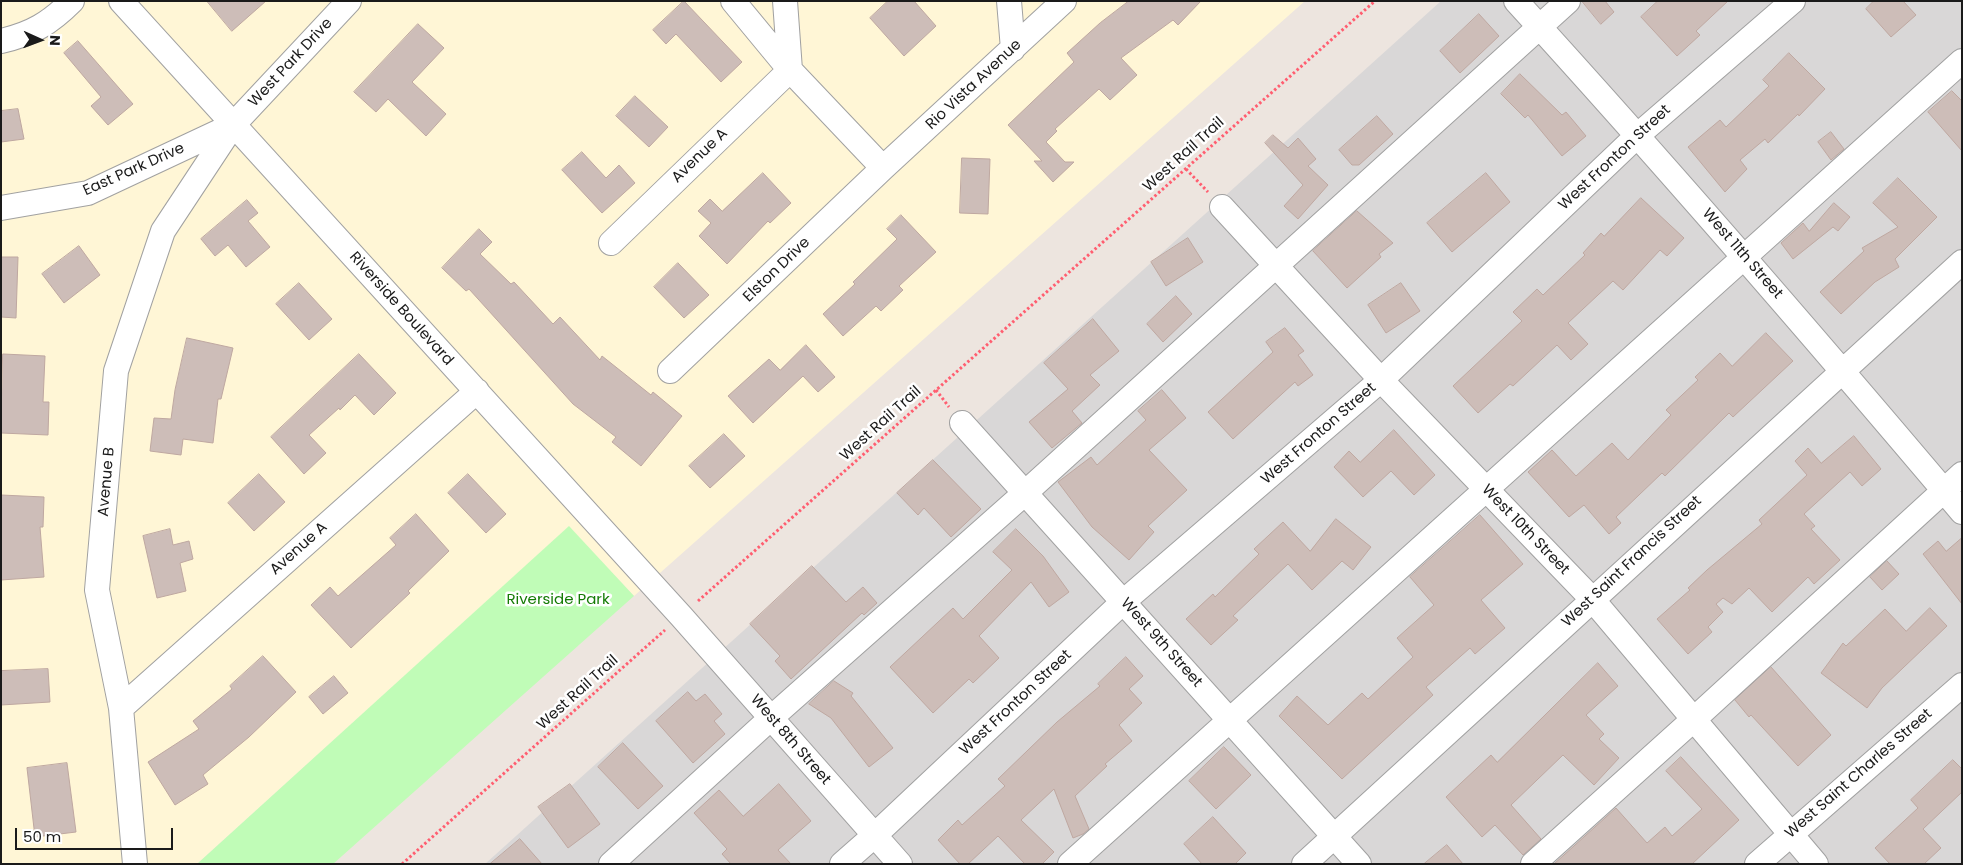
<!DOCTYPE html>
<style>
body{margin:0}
#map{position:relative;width:1963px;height:865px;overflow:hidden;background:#ede5df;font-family:Poppins,sans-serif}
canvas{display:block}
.frame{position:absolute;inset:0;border:2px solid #1a1a1a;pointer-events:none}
.north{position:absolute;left:15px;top:15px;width:50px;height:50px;-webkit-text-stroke:4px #fff;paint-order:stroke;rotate:92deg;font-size:14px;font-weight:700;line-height:20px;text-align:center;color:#1a1a1a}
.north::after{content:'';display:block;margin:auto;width:18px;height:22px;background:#1a1a1a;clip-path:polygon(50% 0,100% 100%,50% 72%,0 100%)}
.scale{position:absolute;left:15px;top:828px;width:158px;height:22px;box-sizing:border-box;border:2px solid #1a1a1a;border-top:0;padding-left:6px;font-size:15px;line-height:18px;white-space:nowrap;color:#1a1a1a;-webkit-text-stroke:4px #fff;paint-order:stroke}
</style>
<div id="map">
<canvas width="1963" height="865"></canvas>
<div class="frame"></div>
<div class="north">N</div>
<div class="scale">50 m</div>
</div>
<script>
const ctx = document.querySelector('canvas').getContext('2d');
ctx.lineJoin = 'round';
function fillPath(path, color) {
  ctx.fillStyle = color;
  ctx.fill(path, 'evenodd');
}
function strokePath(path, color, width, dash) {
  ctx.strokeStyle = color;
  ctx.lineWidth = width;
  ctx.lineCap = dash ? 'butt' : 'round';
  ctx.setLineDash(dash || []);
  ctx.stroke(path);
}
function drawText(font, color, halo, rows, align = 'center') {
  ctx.font = font + ' Poppins,sans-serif';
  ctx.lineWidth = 5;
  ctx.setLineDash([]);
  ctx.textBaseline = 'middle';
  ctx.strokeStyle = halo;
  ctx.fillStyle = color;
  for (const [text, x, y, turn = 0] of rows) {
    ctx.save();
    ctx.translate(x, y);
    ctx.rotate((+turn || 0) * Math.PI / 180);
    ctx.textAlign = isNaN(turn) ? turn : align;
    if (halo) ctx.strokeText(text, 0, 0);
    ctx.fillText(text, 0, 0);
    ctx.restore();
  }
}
fillPath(new Path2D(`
 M1441,1H1962V864H485Z`), '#d9d7d7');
fillPath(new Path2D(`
 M1,1H1305L634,596L569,527L197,864H1Z`), '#fff6d6');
fillPath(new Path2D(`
 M569,526L634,596L333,864H197Z`), '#c0fcb7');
const building = new Path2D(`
 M207,1H266L232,31Z
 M684,1L742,62L721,82L676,34L666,44L653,30Z
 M888,1H914L936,26L904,56L870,18Z
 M1129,1H1201L1178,25L1173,20L1121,58L1137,75L1110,100L1099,89L1055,129L1057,131L1046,142L1065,162H1074L1053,182L1034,161H1042L1008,125L1074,62L1067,53L1100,23Z
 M1582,1H1605L1614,12L1601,24Z
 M1658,1H1728L1696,31L1700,35L1677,56L1641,17Z
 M1874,1H1903L1916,15L1891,37L1866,9Z
 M1479,14L1499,36L1460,73L1440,51Z
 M418,24L444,48L412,82L446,114L426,136L388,99L376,112L354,92Z
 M78,41L133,104L108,125L91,106L101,97L64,53Z
 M1789,53L1825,89L1799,116L1798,114L1768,143L1765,139L1740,160L1747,169L1725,192L1688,147L1720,120L1726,127L1769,86L1763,80Z
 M1520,74L1562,115L1566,112L1586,136L1562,156L1528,115L1525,118L1501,94Z
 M1952,91L1962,101V151L1928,112Z
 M635,96L668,127L649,147L616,116Z
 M18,109L24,139L1,142V111Z
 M1377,116L1393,134L1359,165H1352L1339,150Z
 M1831,132L1844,149L1831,160L1818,142Z
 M1273,135L1288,148L1298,138L1316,159L1308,166L1328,185L1298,219L1284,206L1303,185L1265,143Z
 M582,152L606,178L619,165L635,183L602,213L562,170Z
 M962,158L990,159L988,214L960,213Z
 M763,173L791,203L770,223L768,221L727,264L699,236L711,223L698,211L710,199L722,211Z
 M1486,173L1510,202L1452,252L1427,223Z
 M1898,178L1937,217L1895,259L1899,267L1875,282L1841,314L1820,292L1864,251L1862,248L1898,227L1873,203Z
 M1641,198L1684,238L1667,256L1660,250L1623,290L1613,281L1568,323L1588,344L1571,360L1557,345L1513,386L1510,384L1478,413L1453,386L1522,321L1513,312L1537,289L1543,295L1585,255L1583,253L1601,233L1604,236Z
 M247,200L258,213L248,221L270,247L246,267L228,245L215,256L201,239Z
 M1834,203L1850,217L1838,231L1833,227L1793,259L1781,243L1803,223L1809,231Z
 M1357,211L1393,243L1379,254L1381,257L1347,288L1313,251Z
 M901,215L936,252L899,286L903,290L881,311L876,306L843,336L823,314L855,284L853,282L897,239L887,229Z
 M479,229L492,242L480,254L511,284L514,282L553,324L560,317L600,360L602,356L651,395L653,392L682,416L641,466L612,442L616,437L573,404L469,289L466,291L442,268Z
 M1188,238L1203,262L1166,286L1151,262Z
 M79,246L100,275L64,303L42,274Z
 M1,257H18L16,318L1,317Z
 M678,263L709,295L684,318L654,287Z
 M299,283L332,319L309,340L276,304Z
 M1401,283L1420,311L1386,333L1368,305Z
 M1176,296L1192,314L1163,342L1147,324Z
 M1093,319L1119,351L1090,375L1100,385L1072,411L1082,423L1052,448L1029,422L1068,389L1044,363Z
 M1285,328L1304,351L1298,355L1313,375L1298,386L1295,382L1233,439L1208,412L1273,352L1266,342Z
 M1766,333L1793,361L1733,417L1729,413L1665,476L1662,473L1616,517L1621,523L1609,534L1584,505L1569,517L1528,472L1552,450L1576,476L1612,443L1628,460L1671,415L1666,410L1698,380L1695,377L1720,353L1732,366Z
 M187,338L233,348L221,399H218L213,443L183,439L181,455L150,451L154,418L171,419L175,390Z
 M806,345L835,377L818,392L803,376L753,423L728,396L769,359L780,370Z
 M3,354L45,356L43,402H49L48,435L1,433Z
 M359,354L396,393L374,415L355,395L340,410L339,408L309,435L326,453L304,474L271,437Z
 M1162,390L1186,418L1149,450L1187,490L1148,526L1154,532L1129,560L1092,527L1058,482L1091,457L1097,465L1146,420L1138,411Z
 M1394,430L1435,475L1414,495L1391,471L1363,497L1334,467L1349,451L1360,462Z
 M724,434L745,456L710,488L689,466Z
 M1854,436L1881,469L1862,486L1850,472L1804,514L1815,526L1811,529L1840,560L1814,584L1808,577L1772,612L1749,588L1732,604L1723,598L1716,604L1723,612L1708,627L1712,632L1688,654L1657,619L1690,590L1688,588L1707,570L1762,524L1759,520L1807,475L1795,461L1808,448L1821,463Z
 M933,460L981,509L951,537L924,508L918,515L897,493Z
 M259,474L285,502L254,531L228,503Z
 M468,474L506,514L486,533L448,493Z
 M1,495L44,497L43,527H40L44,577L1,580Z
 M416,514L449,551L408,591L410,593L351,648L311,605L330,587L338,596L396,545L390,538Z
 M1480,515L1523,564L1481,600L1505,628L1475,654L1470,648L1426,687L1433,695L1342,779L1279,716L1297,696L1328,725L1362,693L1368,699L1413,657L1397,638L1434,605L1410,577Z
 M1336,519L1371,547L1353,570L1342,561L1312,590L1288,564L1233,616L1238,620L1211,645L1186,619L1213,594L1215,597L1259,554L1254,549L1283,522L1310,551Z
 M170,529L173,545L189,541L193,559L180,563L186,591L157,598L143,536Z
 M1016,529L1043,556L1069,592L1049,607L1031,582L979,636L999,658L973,683L969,679L933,713L890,667L953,608L963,619L1012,570L993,552Z
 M1962,538V604L1923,554L1938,541L1946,551Z
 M1887,561L1899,574L1882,590L1870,577Z
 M812,566L846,602L863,587L877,603L864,615L862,613L791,679L775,661L780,656L750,624Z
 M1930,608L1947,626L1882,688L1867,708L1821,673L1843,643L1846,646L1885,609L1906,631Z
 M263,656L296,692L249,737L203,775L208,784L175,805L148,762L199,729L193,721L232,689L230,686Z
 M1126,657L1143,676L1129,689L1142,703L1119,725L1132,741L1105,764L1107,766L1075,796L1089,829L1083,834L1073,838L1054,789L1021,820L1054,852L1042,864H1025L998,836L968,864H960L938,840L958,820L962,825L1005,786L998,779L1057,722L1100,686L1098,684Z
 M1598,663L1618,686L1586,715L1604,734L1599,739L1619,758L1594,785L1563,755L1511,805L1541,839L1523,855L1495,825L1482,837L1446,797L1491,755L1497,762Z
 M1771,667L1831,735L1798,766L1751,715L1749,717L1735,700Z
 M48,669L50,702L1,705V671Z
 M334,676L348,693L323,714L309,697Z
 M834,681L853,693L851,696L893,748L869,767L831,718L809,704Z
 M688,692L696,701L705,694L722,714L714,721L725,734L693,763L656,721Z
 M623,743L663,786L638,809L598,767Z
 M1224,747L1251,775L1216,809L1189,781Z
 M1681,757L1739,820L1692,864H1554L1616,808L1647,843L1665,827L1672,836L1702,809L1666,771Z
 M1953,760L1962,769V792L1923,829L1941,848L1924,864H1890L1875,848L1918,808L1911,800Z
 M67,763L76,832L35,837L27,768Z
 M570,784L600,824L568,848L538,807Z
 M779,784L811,821L778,850L791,864H731L722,854L727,849L694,813L719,790L743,816Z
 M1213,817L1246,853L1235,864H1202L1184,844Z
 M520,839L542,864H490Z
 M1447,845L1463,864H1424Z`);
fillPath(building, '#cdbdb8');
strokePath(building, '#bfa8a1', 1);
const minor = new Path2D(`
 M121,1L681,616L900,864
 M785,1L790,70L883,168
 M1009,1L1013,49
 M1516,1C1668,168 1816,339 1962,512
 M1,41C32,34 50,23 72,1
 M1222,207L1381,380L1592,599L1816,864
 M1,208L88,193L233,125
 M611,243L790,70L733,1
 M670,371L883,168L1064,1
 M962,423L1359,864
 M121,708L477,391
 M135,864L121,708L97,590L116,371L163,231L233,125L349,1
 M611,864L771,718L1025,493L1568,1
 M842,864L875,835L1123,602L1381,380L1638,135L1793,1
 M1070,864L1962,61
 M1304,864L1962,262
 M1533,864L1703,711L1962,474
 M1757,864L1962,685`);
strokePath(minor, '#a1a1a1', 26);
strokePath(new Path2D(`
 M1186,169L1208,192
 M936,390L949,407
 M698,601L1375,1
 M402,864L665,630`), '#ff5e70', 3, [2.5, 2.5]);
strokePath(minor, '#fff', 24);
drawText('15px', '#1a1a1a', '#fff', [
 ["West Park Drive",291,63,-47],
 ["Rio Vista Avenue",974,85,-43],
 ["West Rail Trail",1184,155,-42],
 ["Avenue A",700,156,-44],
 ["West Fronton Street",1615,158,-43],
 ["East Park Drive",134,170,-24],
 ["West 11th Street",1742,254,49],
 ["Elston Drive",777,270,-44],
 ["Riverside Boulevard",401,309,48],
 ["West Rail Trail",881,424,-42],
 ["West Fronton Street",1319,434,-41],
 ["Avenue B",107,482,-85],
 ["West 10th Street",1525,530,46],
 ["Avenue A",299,549,-42],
 ["West Saint Francis Street",1632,562,-43],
 ["West 9th Street",1161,643,48],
 ["West Rail Trail",578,693,-42],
 ["West Fronton Street",1016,703,-43],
 ["West 8th Street",790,740,49],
 ["West Saint Charles Street",1859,774,-41]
]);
drawText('15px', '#157b05', '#fff', [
 ["Riverside Park",558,600]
]);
</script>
